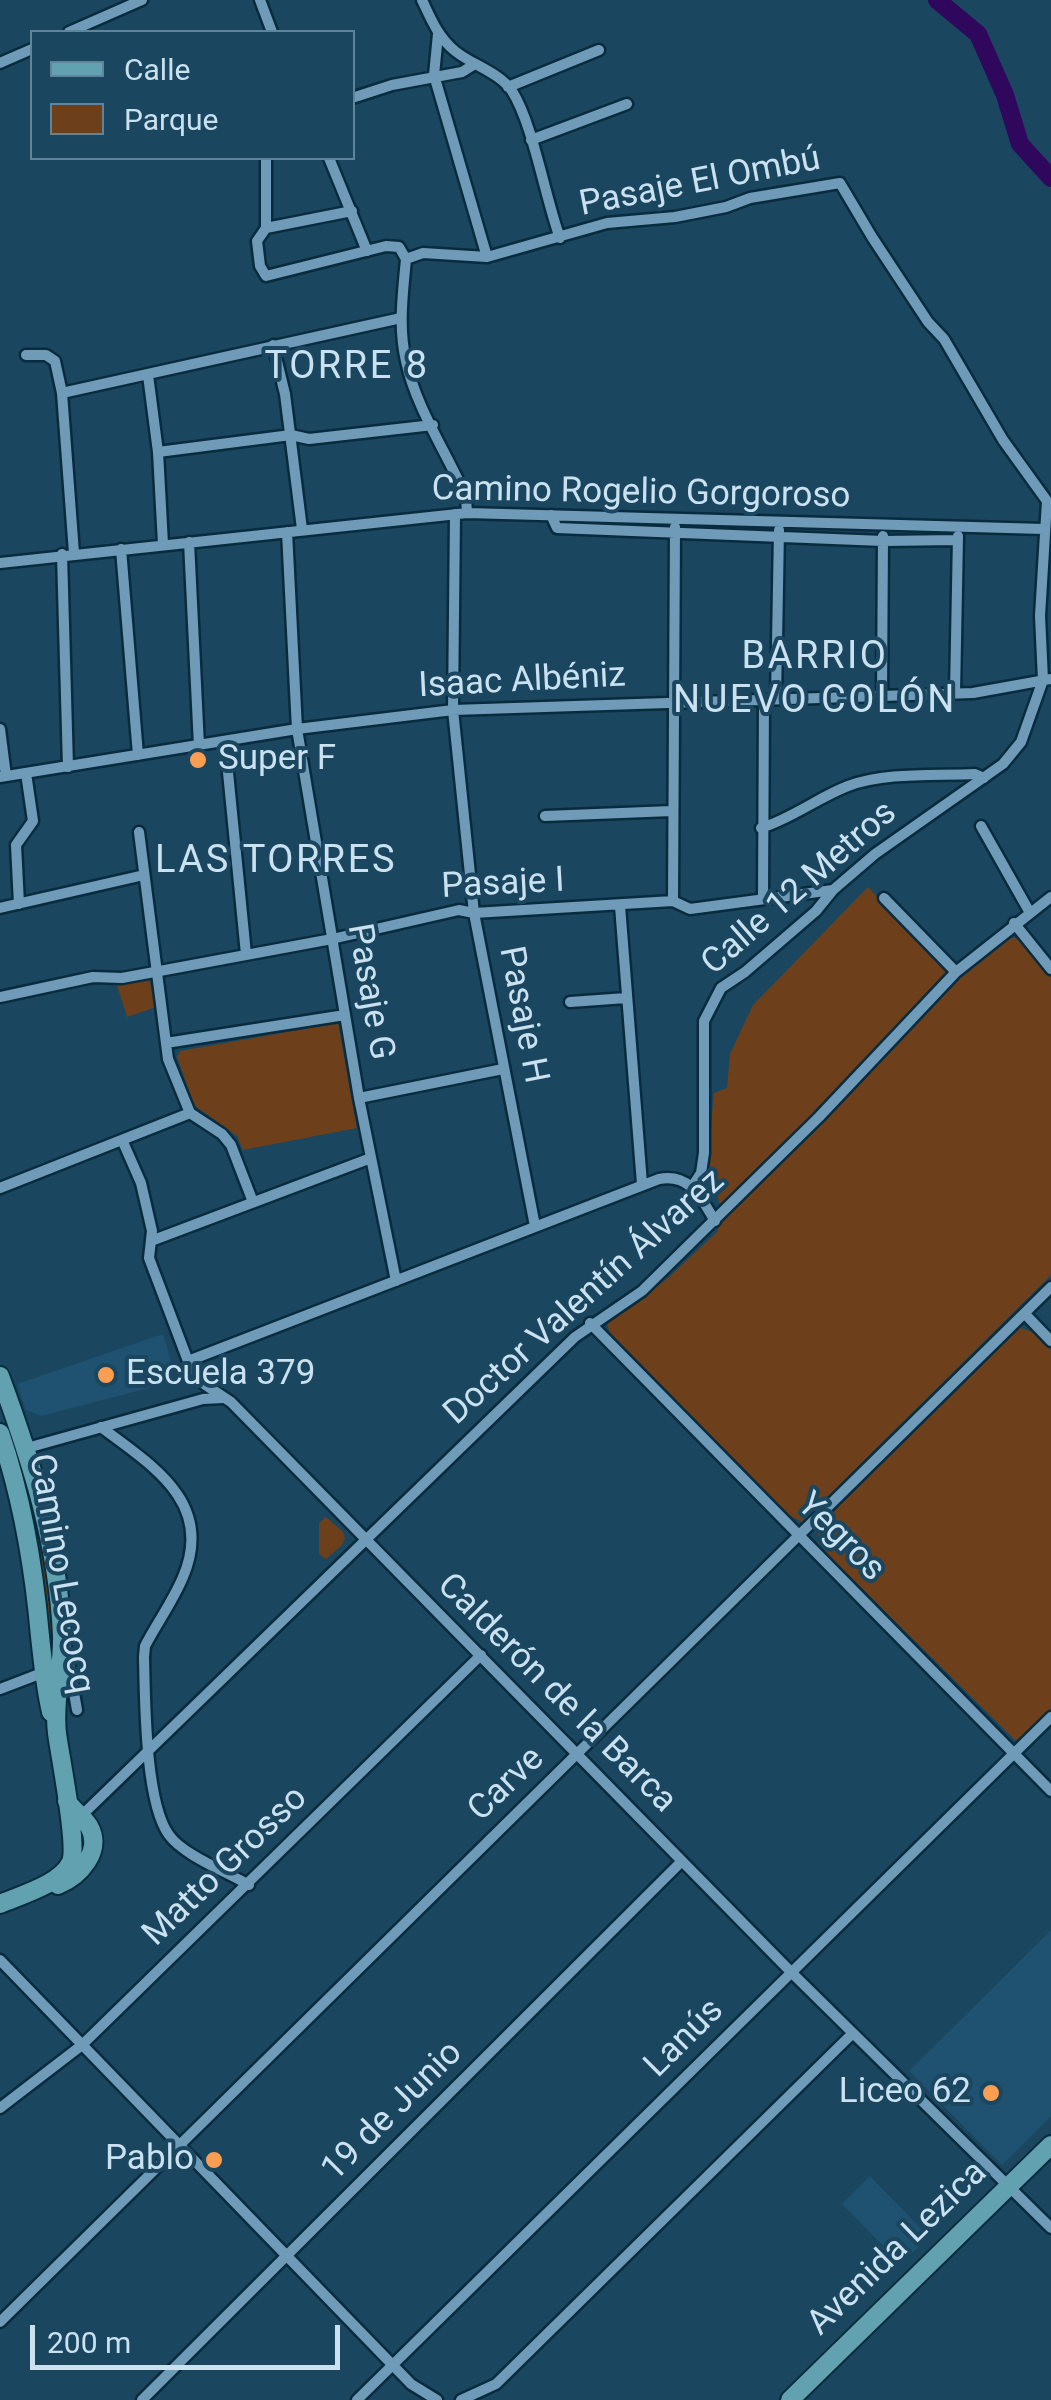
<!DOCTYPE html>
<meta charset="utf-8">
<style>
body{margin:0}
#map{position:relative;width:1051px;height:2400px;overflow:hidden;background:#1a465f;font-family:Roboto,sans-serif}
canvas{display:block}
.legend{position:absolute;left:30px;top:30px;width:325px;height:130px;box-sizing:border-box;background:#1a465f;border:2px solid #608499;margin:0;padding:12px 18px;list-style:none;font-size:30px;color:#cae1f0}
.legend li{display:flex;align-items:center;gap:20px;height:50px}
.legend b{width:50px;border:2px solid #608499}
.scale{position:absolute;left:30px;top:2325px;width:310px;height:45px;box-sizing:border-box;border:5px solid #cae1f0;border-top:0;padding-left:12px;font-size:30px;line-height:35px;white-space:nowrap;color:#cae1f0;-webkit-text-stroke:8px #1a465f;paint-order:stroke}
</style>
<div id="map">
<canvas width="1051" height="2400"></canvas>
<ul class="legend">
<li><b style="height:12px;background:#62a2b0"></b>Calle</li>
<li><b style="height:28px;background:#6d401b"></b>Parque</li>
</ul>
<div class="scale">200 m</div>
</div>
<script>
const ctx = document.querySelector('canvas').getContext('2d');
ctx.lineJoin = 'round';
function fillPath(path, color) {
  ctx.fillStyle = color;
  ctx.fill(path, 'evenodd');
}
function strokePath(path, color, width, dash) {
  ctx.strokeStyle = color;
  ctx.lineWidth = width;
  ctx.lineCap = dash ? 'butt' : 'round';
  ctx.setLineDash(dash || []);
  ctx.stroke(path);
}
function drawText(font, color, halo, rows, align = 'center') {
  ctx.font = font + ' Roboto,sans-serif';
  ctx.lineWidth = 8;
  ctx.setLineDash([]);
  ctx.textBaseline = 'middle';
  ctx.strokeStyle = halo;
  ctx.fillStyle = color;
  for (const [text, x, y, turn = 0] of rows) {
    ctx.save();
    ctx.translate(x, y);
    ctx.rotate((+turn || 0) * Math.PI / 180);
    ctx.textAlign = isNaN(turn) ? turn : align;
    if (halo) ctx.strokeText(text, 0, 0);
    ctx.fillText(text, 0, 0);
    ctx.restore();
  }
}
fillPath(new Path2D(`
 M163,1334L173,1368L166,1380L157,1386L41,1416L26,1410L17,1384Z
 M1051,1930V2116L1002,2165L909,2071Z
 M870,2176L929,2237L901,2264L842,2204Z`), '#1e5270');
fillPath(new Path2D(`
 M868,887L957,981C973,967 993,934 1016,938L1051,978V1275L802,1522L787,1514L610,1333L607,1324L668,1278L718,1231L720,1205L708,1161L714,1093L727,1088L730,1054L753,1005Z
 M149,980L156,1007L127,1017L116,982Z
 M338,1023L357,1128L243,1150L237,1136L194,1105L177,1057L180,1051Z
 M1020,1328L1034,1332L1051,1350V1708L1021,1738L1015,1740L818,1545V1527Z
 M17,1458C39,1515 59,1606 54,1667Z
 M326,1517L343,1532L345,1539L341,1546L326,1559L319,1554V1523Z`), '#6d401b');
strokePath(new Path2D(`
 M937,0L978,34L1005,95L1020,144L1051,178`), '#2f075c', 18);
const street = new Path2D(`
 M260,0L272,32
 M422,0C431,19 438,37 455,51C472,65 499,72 512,91C533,124 545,197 560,238
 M69,32L142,0
 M438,34L434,75L487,257
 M0,63L32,49
 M508,87L599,50
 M352,98L392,85L462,72L475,64
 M531,140L627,104
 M266,158V228L257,241L260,266L266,276L386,246L399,247L406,259
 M329,158L367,251
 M266,228L352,211
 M406,259L423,253L487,257L607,223L675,217L726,207L750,198L840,183L872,237L928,322L944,339L1003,440L1047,501L1040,616L1043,680L1021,742L1003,764L875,854L833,890L816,911L745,972L721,988L704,1021V1153L701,1173L692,1187
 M406,259C403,293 398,327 406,361C416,408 447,453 466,497L467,513
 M273,345L285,394L302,529
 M26,355H46L55,361L62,393L74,553
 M148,375L158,452L163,544
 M62,393L401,318
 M158,452L291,435L309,439L433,425
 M455,514L453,710L474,913L535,1226
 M551,515L557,528L883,541L958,540
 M287,532L297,729L359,1098L396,1281
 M189,542L199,746
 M121,549L138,755
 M62,554L68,767
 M0,563L467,513L1044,529
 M955,693L958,536
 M882,696L883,536
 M776,699L779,530
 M0,729L6,776
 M225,742L246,954
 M0,777L297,729L453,710L973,693L1051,679
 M545,816L672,811
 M981,826L1029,911
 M761,828C793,818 817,798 848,786C886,772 934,776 975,774L984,778
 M139,832L168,1059L190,1113L222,1134L231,1145L253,1202
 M763,898L764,700
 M884,898L956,972
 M673,901L675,527
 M19,904L16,845L33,821L26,773
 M620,906L642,1184
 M0,908L144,875
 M1014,923L1051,969
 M0,997L93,977L122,978L332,939L459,910L474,913L673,901L690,909L833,890
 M570,1002L626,998
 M166,1043L345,1015
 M359,1098L503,1069
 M123,1142L141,1183L152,1231L149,1258L188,1361L204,1384L231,1402L792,1973L1051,2228
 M0,1188L190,1113
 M151,1241L371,1158
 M1025,1314L1051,1341
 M590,1323L1051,1791
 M188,1361L659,1179C690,1173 701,1198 715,1221
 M101,1427C151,1465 215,1502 183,1577C173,1601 157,1623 145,1646L144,1657C145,1698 145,1803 169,1835C183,1855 227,1872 249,1885
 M27,1448L203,1399L223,1398
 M67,1652L77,1710
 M0,1689L42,1673
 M79,1818L575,1337L642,1291L819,1117L956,972L1051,897
 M0,1960L411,2384L437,2400
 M0,2108L82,2045L481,1655
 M0,2322L1051,1287
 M142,2400L682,1861
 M357,2400L1051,1717
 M461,2400L496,2384L853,2033`);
const secondary = new Path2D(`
 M0,1376C31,1460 58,1544 62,1635C63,1667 53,1701 57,1733C60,1757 78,1844 71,1862C61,1884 21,1895 0,1904
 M0,1433C22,1497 34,1569 40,1636C43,1663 45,1686 51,1712
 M58,1885C80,1876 103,1851 89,1826C83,1816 73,1811 67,1801
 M790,2400L1051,2145`);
strokePath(street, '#092b3e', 15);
strokePath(secondary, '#092b3e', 22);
strokePath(street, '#6f9bb8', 10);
strokePath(secondary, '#62a2b0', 18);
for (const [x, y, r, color] of [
 [198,760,10,"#fb9e52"],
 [106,1375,10,"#fb9e52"],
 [991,2093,10,"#fb9e52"],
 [214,2160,10,"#fb9e52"]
]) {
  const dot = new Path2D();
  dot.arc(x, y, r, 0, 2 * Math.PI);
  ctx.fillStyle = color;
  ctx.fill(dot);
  strokePath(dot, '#1a465f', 4);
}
drawText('35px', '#cae1f0', '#1a465f', [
 ["Pasaje El Ombú",700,183,-11],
 ["Camino Rogelio Gorgoroso",641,494,1],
 ["Isaac Albéniz",522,682,-3],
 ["Pasaje I",503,885,-3],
 ["Calle 12 Metros",800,889,-41],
 ["Pasaje G",369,992,80],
 ["Pasaje H",522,1015,79],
 ["Doctor Valentín Álvarez",585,1298,-42],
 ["Yegros",840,1538,45],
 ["Camino Lecocq",60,1574,80],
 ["Calderón de la Barca",556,1694,45],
 ["Carve",507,1785,-44],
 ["Matto Grosso",226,1867,-44],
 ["Lanús",685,2039,-45],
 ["19 de Junio",393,2112,-45],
 ["Avenida Lezica",898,2249,-44]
]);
drawText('35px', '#cae1f0', '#1a465f', [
 ["Super F",218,760],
 ["Escuela 379",126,1375],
 ["Liceo 62",971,2093,"right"],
 ["Pablo",194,2160,"right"]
], 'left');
ctx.letterSpacing = '2.5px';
drawText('38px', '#cae1f0', '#1a465f', [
 ["TORRE 8",347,368],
 ["BARRIO",815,658],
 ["NUEVO COLÓN",815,702],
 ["LAS TORRES",276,862]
]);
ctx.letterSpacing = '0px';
</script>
